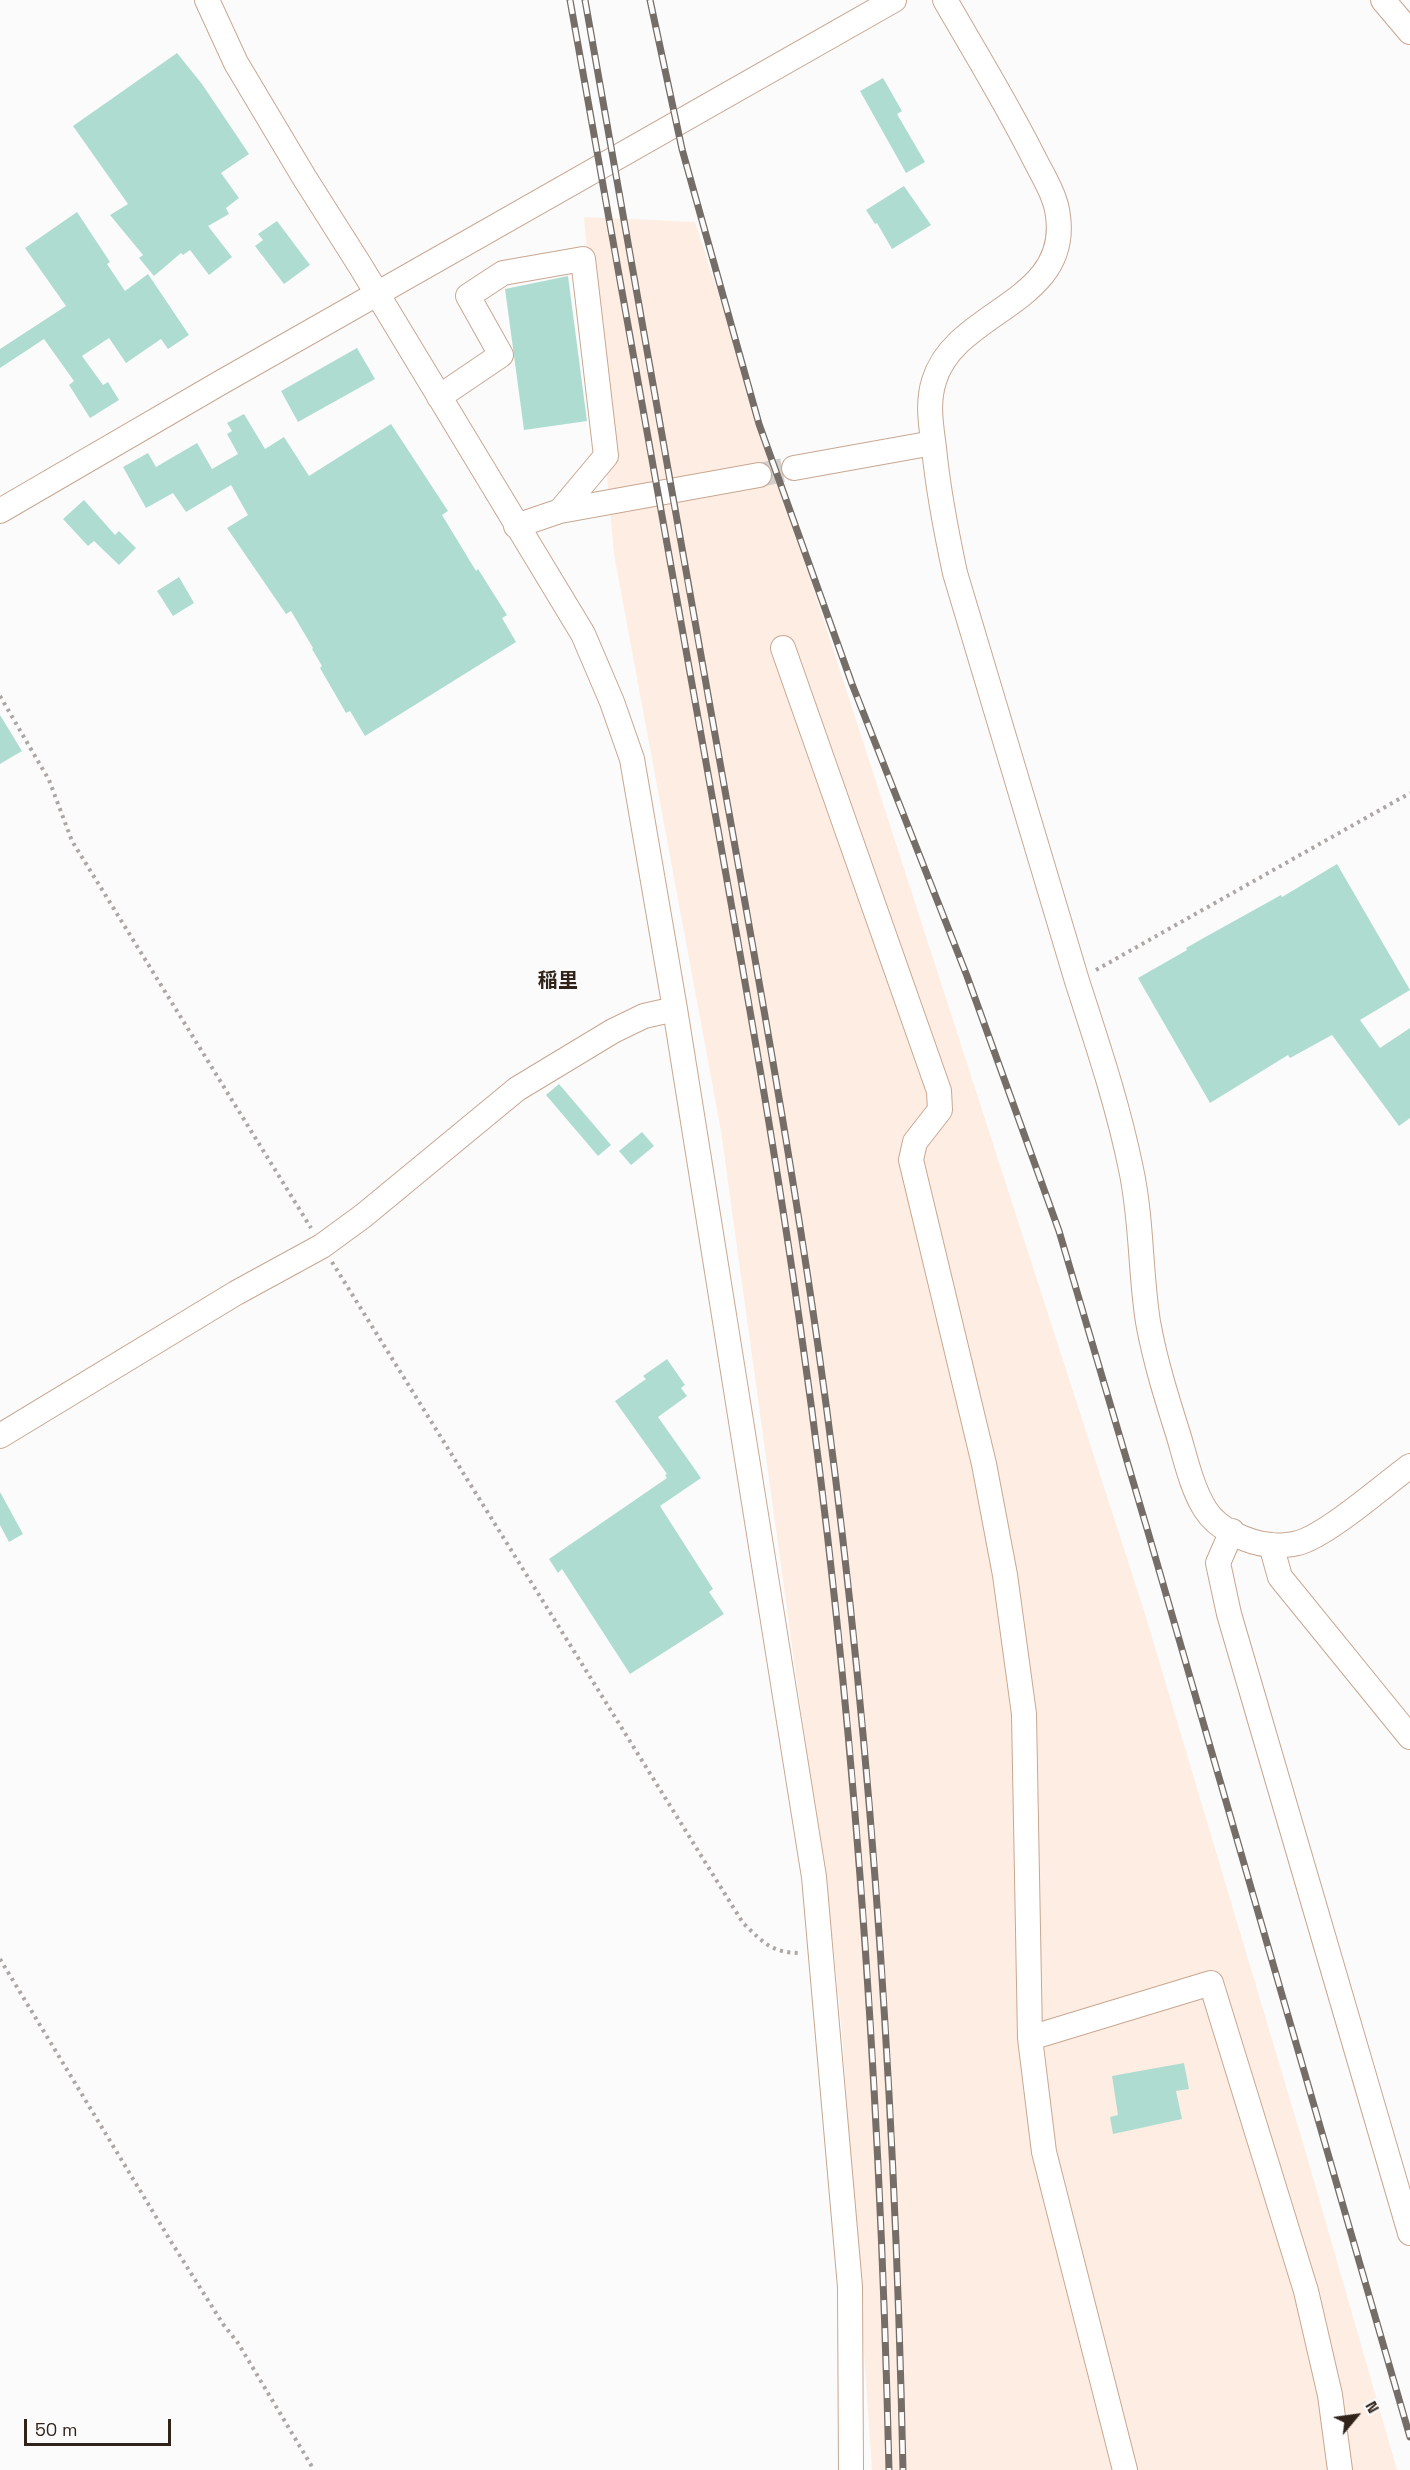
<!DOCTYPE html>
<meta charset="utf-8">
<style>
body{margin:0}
#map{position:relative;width:1410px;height:2470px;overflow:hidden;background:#fbfbfb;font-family:"Space Grotesk",sans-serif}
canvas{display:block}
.north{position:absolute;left:1326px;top:2386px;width:60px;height:60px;-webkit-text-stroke:4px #fbfbfb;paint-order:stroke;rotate:61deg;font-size:16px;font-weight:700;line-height:24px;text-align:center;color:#30231a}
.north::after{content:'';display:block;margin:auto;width:21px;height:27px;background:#30231a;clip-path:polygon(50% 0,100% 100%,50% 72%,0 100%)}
.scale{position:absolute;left:24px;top:2419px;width:147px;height:27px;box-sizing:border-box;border:3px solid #30231a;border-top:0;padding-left:8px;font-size:18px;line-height:21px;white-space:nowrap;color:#30231a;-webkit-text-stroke:4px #fbfbfb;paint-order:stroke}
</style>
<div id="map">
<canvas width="1410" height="2470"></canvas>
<div class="north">N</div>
<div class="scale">50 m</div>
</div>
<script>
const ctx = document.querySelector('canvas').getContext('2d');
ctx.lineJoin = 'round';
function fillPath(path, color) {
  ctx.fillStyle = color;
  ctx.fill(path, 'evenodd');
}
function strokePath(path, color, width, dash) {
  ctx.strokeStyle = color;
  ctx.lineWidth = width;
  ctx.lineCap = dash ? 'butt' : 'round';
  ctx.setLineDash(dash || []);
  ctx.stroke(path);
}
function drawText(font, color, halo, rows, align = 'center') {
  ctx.font = font + ' "Space Grotesk","Noto Sans JP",sans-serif';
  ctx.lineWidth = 6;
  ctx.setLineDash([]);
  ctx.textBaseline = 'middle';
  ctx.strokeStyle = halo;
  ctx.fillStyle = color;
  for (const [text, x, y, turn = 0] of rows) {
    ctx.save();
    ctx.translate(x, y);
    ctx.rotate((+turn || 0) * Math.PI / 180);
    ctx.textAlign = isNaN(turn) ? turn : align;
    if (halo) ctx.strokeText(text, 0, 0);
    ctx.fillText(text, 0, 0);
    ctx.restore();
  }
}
fillPath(new Path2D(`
 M584,217L695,222L1145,1614L1305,2150L1397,2470H872L842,2032L833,1942L721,1131L614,554Z`), '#feede2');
fillPath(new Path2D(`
 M177,53L202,84L249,154L221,173L239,198L226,208L229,214L208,226L232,257L209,275L190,250L183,255L181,253L154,276L139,258L143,255L110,215L128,204L73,126Z
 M883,78L902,111L897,114L925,162L906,173L860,91Z
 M904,186L931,225L892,249L877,223L875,224L866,210Z
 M77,212L110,262L107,264L125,291L148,274L189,335L168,349L161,339L126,363L109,338L82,356L103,385L108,382L119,400L90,418L69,385L74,381L44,339L0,368V349L66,306L25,248Z
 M277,221L310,265L284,284L255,246L263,240L258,234Z
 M568,276L587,421L524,430L505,289Z
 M357,348L375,379L298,422L281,391Z
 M244,414L265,449L284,437L309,476L391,424L448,511L442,515L476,571L478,569L507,615L502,618L516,642L365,736L350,711L346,713L320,668L322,666L312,649L313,648L291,611L286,614L227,528L248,515L231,485L186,512L173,493L146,508L123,467L148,453L156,467L197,443L212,469L238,454L227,434L232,431L227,423Z
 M84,500L115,535L119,531L136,548L119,565L94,541L88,546L63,519Z
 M179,577L194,603L173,616L157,591Z
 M0,715L22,751L0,764Z
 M1337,864L1410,990L1360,1020L1380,1048L1410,1028V1118L1399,1126L1332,1035L1290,1058L1288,1055L1210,1103L1138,978L1187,950L1186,948L1200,940L1281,895L1282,897Z
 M559,1084L611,1145L598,1156L546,1095Z
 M642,1132L654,1146L631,1165L619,1151Z
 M667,1359L685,1385L681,1388L687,1396L658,1417L701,1478L660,1506L713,1589L709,1592L724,1614L630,1674L562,1569L558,1573L549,1559L667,1478L665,1475L667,1474L615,1401L646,1379L643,1376Z
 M0,1492L23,1534L9,1542L0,1525Z
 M1184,2063L1189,2089L1176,2091L1182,2119L1113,2134L1110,2117L1118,2115L1112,2076Z`), '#afdcd1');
strokePath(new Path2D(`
 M759,475L794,468`), '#d2d0ce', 24, [24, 12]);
const minor = new Path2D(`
 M207,0L236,63L304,177L361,267L583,634L612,702L632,759L675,1009L814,1877L850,2287L851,2470
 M945,0C975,52 1007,104 1034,158C1043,176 1056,196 1058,216C1070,304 955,310 934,381C927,403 931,425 934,448C938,490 946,531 955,573L1077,981C1097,1043 1118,1105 1131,1169C1142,1220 1140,1271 1148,1322C1155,1361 1167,1399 1179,1437C1186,1461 1192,1488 1205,1509C1218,1530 1248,1543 1271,1545C1278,1546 1291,1545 1298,1543C1326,1536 1384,1485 1410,1466
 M1383,0L1410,32
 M439,397L501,355L468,296L503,273L583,259L606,456L560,511
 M794,468L933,443
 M0,511L220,383L894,0
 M516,526L560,511L759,475
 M783,648L939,1091L940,1110L915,1142L911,1160L984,1464L1005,1575L1024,1714L1030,2038L1044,2152L1125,2470
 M0,1436L236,1293L322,1246L363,1216L517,1089L613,1031L644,1016L675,1009
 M1232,1531L1218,1563L1229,1614L1410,2233
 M1271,1545L1280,1577L1410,1737
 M1030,2038L1211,1983L1306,2291L1330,2395L1340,2470`);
strokePath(minor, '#c8a791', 26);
strokePath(new Path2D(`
 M0,696L49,780L72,841L311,1228
 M1096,970L1410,793
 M332,1262L743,1923C764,1943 771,1953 802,1953
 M0,1959L170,2240L223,2324L238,2343L314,2470`), '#aca7a4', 4, [3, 4.5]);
strokePath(minor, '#fff', 24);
const rail = new Path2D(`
 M570,0C614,247 658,494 702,740C738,942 775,1143 803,1346C856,1718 880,2094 889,2470
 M585,0C629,247 672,494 716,740C752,942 789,1143 818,1346C871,1719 895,2094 903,2470
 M650,0L682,149L759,424L852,684L967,976L1059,1231L1148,1532L1410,2437`);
strokePath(rail, '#756d67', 7);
strokePath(rail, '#fbfbfb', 4.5, [14]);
drawText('bold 20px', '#30231a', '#fbfbfb', [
 ["稲里",558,982]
]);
</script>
